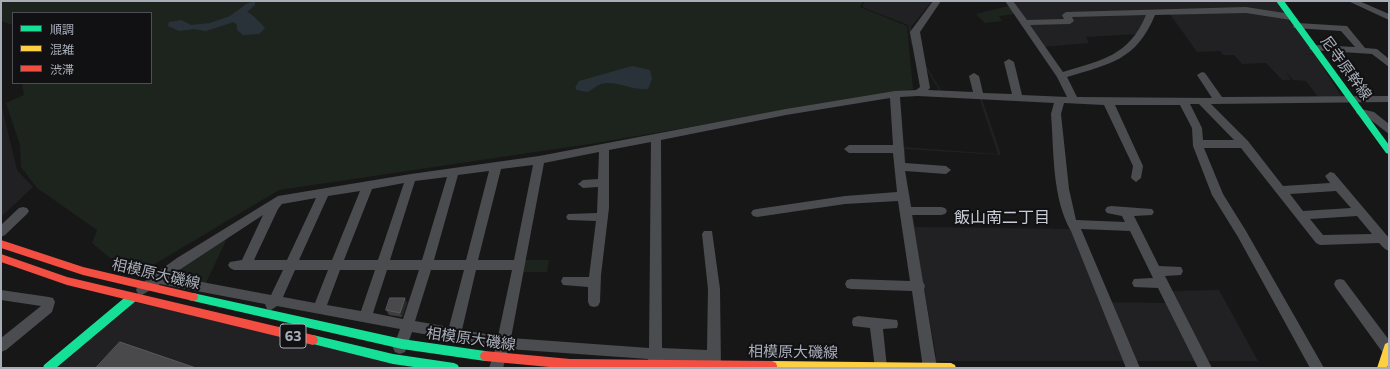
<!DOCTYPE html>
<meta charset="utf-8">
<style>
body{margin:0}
#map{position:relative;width:1390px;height:369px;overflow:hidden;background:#171717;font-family:Commissioner,"Noto Sans JP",sans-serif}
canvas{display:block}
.frame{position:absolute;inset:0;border:2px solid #a8adb8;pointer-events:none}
.legend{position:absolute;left:12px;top:12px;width:140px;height:72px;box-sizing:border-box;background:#111113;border:1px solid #4d4f55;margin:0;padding:5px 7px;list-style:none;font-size:12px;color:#a8adb8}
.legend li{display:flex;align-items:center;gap:8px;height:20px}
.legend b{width:20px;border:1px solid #4d4f55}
</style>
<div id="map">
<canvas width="1390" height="369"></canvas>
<div class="frame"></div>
<ul class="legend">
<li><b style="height:5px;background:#16e098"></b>順調</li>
<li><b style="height:5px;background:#ffcf43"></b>混雑</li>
<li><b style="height:5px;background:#f24e42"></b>渋滞</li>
</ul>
</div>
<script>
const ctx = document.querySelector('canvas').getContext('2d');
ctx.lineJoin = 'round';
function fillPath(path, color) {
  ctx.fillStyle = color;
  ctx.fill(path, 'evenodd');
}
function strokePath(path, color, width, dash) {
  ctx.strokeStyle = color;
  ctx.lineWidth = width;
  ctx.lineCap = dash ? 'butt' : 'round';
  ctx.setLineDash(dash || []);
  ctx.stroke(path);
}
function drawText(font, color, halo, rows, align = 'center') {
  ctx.font = font + ' Commissioner,"Noto Sans JP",sans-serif';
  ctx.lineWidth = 4;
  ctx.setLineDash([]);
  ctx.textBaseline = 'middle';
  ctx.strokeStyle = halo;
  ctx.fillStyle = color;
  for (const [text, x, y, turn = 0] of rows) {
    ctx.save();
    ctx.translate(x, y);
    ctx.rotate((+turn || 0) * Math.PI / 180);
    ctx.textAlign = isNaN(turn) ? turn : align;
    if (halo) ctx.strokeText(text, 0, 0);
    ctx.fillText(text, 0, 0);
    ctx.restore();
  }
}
fillPath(new Path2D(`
 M865,1H932L911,27L913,44L942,92L980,93L1001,155L905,149L906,174L915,227L1073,229L1103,302L1168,303L1169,291L1219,290L1258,361H939L921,368L936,356L903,174V147L998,154L978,94L941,93L911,44L908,25L862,7Z
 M1011,1H1278L1315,54H1301L1315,55L1342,97H1318L1306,81L1293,80L1286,72L1291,80H1282L1266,63L1242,64L1234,55H1223L1220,51L1197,52L1167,10L1148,11L1139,34L1086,37L1089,43L1042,47Z
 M1,103L17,170L33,187L1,217Z
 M134,302L448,368H56Z`), '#212123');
fillPath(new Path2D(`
 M1,1H864L860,7L907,26L913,89L596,143L279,190L153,265L110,258L92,243L97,230L37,188L21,167L20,145L6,103L24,95L22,83H151V13H13V25L1,21Z
 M1008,6L1015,14L999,16L1002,21L985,23L976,14Z
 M229,234L205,285L173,280L168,274Z
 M524,260H549L547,272H521Z`), '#1d241e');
fillPath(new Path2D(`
 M255,1V5L247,12C251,13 262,24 265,28L259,34L243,35L237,30V25L234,22L206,31L194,29L179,31L168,26L169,22L181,20L191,25L210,23L230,16L246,4Z
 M632,66L650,70L652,79L648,89C632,91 617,80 601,84C596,86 592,90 587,92L577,90L575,88L579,81Z`), '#2a3239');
fillPath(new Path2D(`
 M933,1H941L920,32L930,88L928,90L973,92L969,76L974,73L979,76L983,93L1012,94L1004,62L1009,59L1014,62L1022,95L1067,97L1057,77L1005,1H1013L1027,20L1064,19L1062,15L1066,12L1246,7L1291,14L1295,17L1291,20L1246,13L1155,15C1136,61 1109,64 1067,77L1077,97L1212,98L1197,75L1202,72L1205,73L1222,97L1389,96V102L1211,104L1248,141L1283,186L1330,183L1325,176L1330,172L1334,173L1389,238V251L1385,249L1379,243L1320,245L1316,243L1241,148H1204L1223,194L1246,231L1324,368H1310L1238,237L1212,195L1193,146L1192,128L1180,105H1115L1143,166L1141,178L1136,182L1131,178L1133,166L1104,105L1064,103L1061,114L1069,189L1076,220L1125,222L1122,216L1107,213L1105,210L1107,207L1111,206L1152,209L1154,212L1152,215L1134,216L1159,266L1181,267L1183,271L1181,275L1165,276L1212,368H1198L1158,288L1134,287L1132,283L1134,279L1153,278L1130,231L1081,229L1140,368H1126L1071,231C1052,198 1054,152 1051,114L1054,103L918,96L900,97L905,163L946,166L951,170L946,174L905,171L911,207H941L945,208L947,211L945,214L941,215H912L923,282L925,286L924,289L937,368H923L912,291L851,289L847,288L845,284L847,280L851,279L910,281L898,201L845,204L757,217L753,216L751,213L753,210L757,209L845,196L897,192L893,153H849L844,149L849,145H893L890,98L786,115L661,140L662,348L707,350L708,289L702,234L704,231H712L720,289L721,368H707V362L662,360L660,365L655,367L650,365L648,359L508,349L503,368H489L496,347L412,332L405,352L400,354L395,352L393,348L400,329L277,306L271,310L267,309L265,304L160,284L142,295L138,294L136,290L138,286L177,258L278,196L411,174L539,156L786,109L895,91L916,90L920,87L910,32ZM1146,15C1129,56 1102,60 1063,72L1030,25L1070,24L1074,21L1072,17ZM1190,104H1199L1234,140H1203L1202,128ZM651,142L649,348L511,338L544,163L599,152L598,179L583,180L578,184L583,188L598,187L597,213L568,214L566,217L568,220L596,221L589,277H563L561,281L563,285L588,287V302L590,306L594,307L598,306L600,302L601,275L609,208V150ZM533,165L514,260H478L501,169ZM489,171L466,260H434L458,175ZM447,177L422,260H390L415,181ZM404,183L378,260H344L372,189ZM360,191L332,260H299L328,196ZM1336,191L1351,208L1303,211L1290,194ZM316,198L287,260H254L278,209L282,204ZM263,215L242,260L230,262L228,265L230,268L234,270H283L271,295L170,276ZM1357,216L1372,234L1323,235L1310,219ZM295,270H328L315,303L283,297ZM340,270H375L361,311L327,305ZM387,270H419L403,319L373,313ZM431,270H464L449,327L415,321ZM476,270H512L498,336L462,330Z
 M1348,1H1359L1389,14V20Z
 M1297,23L1347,26L1365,48L1377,49L1389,59V67L1372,54L1311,50L1309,48L1314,45L1355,47L1341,31L1294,28L1293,26Z
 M1361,109L1374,112L1389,124V134L1367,117L1357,114L1356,112L1357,110Z
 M23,207L27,208L29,211L27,214L5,235L1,237V225L19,208Z
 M1340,279L1344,280L1389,340V354L1383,353L1336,288L1334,284L1336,280Z
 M1,290L49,297L53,298L55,302L52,312L6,350L1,352V338L41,306L1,300Z
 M858,316L897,320L898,324L897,328L883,329L887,368H875L870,328L853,326L852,322L853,318Z`), '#4b4c50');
fillPath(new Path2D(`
 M1276,1H1284L1389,145V154L1386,153Z
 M133,293L137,294L138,297L137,300L56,368H43L44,365L129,294Z
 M193,293L402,339L485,351L489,353L490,356L489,359L485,361L402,349L193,301L189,300L188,297L189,294Z
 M313,335L393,354L454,363L458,365L459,368H421L393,364L309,343L308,340L309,337Z`), '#16e098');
fillPath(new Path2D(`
 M1389,342V363L1387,368H1377L1385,344Z
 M772,361L951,363L955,365L956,368H767V366L768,363Z`), '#ffcf43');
fillPath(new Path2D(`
 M1,240L83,267L193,293L197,294L198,297L197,300L193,301L83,275L1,248Z
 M1,254L67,277L313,335L317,337L318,340L317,343L313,345L67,285L1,262Z
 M485,351L570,359L772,361L776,363L777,366V368H560L485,361L481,359L480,356L481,353Z`), '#f24e42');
fillPath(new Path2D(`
 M407,303L402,317L389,315L386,310Z`), '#3d3d3f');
fillPath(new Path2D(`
 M405,298L407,303L402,317L400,313Z`), '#29292a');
const building = new Path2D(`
 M390,298H405L400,313L386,310Z
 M120,342L196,368H96Z`);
fillPath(building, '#49494c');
strokePath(building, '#58595d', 1);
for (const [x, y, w] of [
 [293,336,26]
]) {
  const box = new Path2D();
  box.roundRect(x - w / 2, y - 12, w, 24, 3);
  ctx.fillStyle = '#111113';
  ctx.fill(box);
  strokePath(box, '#a8adb8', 1);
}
drawText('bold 14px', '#a8adb8', null, [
 ["63",293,336]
]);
drawText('15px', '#a8adb8', '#111113', [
 ["尼寺原幹線",1346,68,54],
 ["相模原大磯線",156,274,13],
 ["相模原大磯線",471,339,8],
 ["相模原大磯線",793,352,1]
]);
drawText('16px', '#c9ccd4', '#111113', [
 ["飯山南二丁目",1002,218]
]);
</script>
